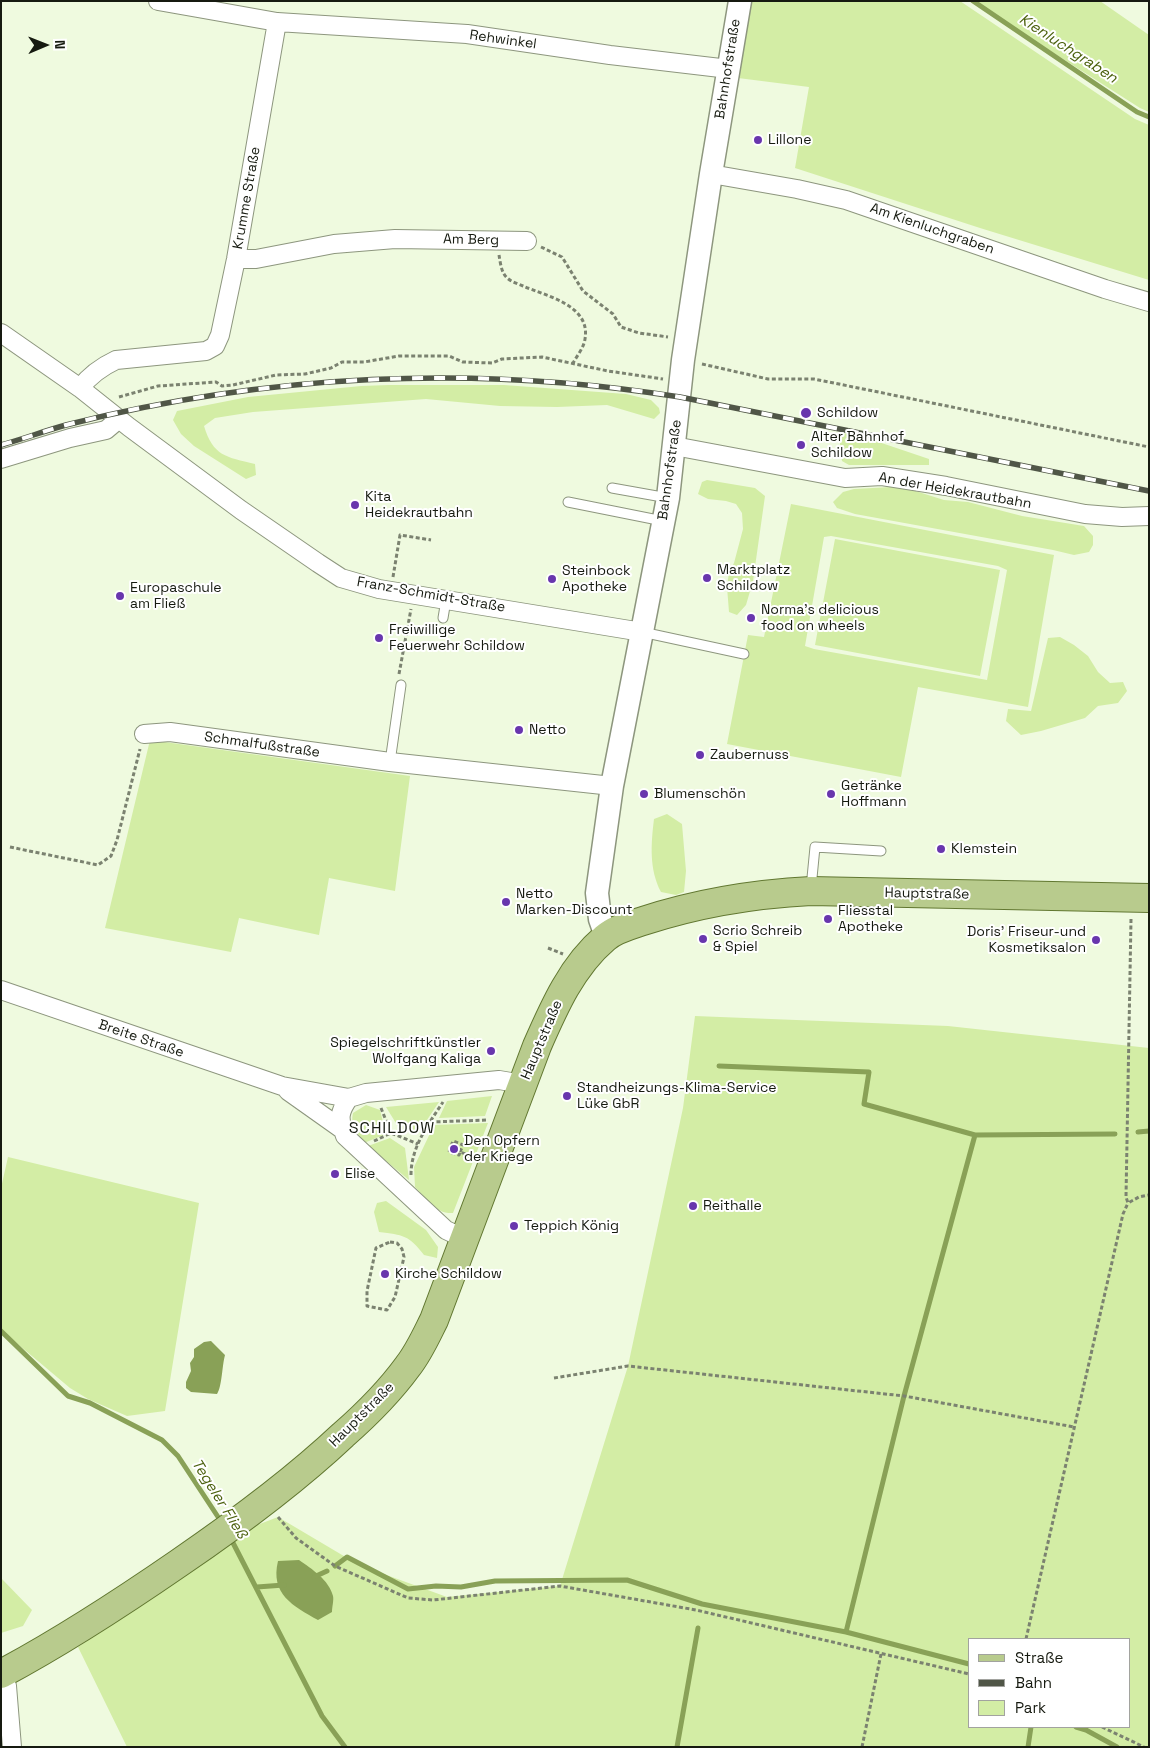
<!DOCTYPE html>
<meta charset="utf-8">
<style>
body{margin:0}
#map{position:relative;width:1150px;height:1748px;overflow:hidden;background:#effadf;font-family:"Space Grotesk",sans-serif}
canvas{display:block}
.frame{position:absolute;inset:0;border:2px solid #161a10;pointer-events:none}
.legend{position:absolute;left:968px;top:1638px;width:162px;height:90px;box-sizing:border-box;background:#fff;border:1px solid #a2a39f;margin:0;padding:6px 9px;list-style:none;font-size:15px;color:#161a10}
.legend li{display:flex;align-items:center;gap:10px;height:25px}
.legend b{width:25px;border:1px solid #a2a39f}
.north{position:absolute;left:20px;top:20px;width:50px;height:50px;-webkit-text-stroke:4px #fff;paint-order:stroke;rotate:89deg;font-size:14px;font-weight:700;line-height:20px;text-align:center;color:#161a10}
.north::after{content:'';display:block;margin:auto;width:18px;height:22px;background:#161a10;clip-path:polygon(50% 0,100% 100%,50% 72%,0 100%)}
</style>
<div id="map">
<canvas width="1150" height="1748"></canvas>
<div class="frame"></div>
<ul class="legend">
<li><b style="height:6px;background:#b8cb8d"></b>Straße</li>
<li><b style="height:6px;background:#505647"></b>Bahn</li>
<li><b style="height:14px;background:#d3eda5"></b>Park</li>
</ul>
<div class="north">N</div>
</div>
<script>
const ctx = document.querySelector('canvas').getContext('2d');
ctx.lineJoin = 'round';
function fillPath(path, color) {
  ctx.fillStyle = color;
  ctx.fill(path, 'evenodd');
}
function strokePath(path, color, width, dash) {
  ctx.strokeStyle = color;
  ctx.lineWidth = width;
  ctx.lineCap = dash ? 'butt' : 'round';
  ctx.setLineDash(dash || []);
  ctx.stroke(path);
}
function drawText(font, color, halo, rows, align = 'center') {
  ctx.font = font + ' "Space Grotesk",sans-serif';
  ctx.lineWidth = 4;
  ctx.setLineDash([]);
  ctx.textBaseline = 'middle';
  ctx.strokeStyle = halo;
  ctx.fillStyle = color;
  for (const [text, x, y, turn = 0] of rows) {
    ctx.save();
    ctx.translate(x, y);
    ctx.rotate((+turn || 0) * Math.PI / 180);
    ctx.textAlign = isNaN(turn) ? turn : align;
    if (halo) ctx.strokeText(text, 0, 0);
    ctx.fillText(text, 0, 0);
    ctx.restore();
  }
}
fillPath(new Path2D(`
 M747,1H960L1135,119L1149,125V280L980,228L795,168L809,87L738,78Z
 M972,1H1100L1149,35V112L1140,108Z
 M389,385H504L626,394L651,400L659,408L660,413L654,419L607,405L557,407L500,406L426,399L253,412L215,418L204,426C213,456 226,457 255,464L256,475L246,479L194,446L181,434L173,420L177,411L248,397L361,386Z
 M849,432L929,459V465H849L842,461L839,435Z
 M707,480L755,488L765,496L753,581L746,605L737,615L729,612L727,587L729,572L734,563L743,529L742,513L736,504L726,501L708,499L698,494L702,482Z
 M891,487L909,489L944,500L968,502L1022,516L1084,526L1093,536V545L1089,552L1074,555L1053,550L855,514L837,508L833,502L843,492L854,489Z
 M791,504L1054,555L1028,707L918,687L901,777L727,744L748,635L764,637ZM831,536L998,566L1007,570L987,680L814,649L805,646L824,537Z
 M835,539L1000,570L980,676L815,645Z
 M1060,637L1074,645L1088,656L1098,672L1110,683L1123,682L1127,691L1118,703L1098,706L1085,718L1041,731L1021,735L1006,721L1008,709L1031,711L1048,638Z
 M150,740L410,776L395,891L329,878L319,935L239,918L231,952L105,928Z
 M667,814L682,824L686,871L684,892L676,895L661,892C649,869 651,844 654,819Z
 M695,1016L948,1026L1149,1048V1747H127L78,1647L252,1527L278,1517L359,1565L447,1597L560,1586L628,1366L683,1108ZM969,1639H1129V1727H969Z
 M492,1096L485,1116L439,1118L447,1101Z
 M439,1102L421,1129L402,1133L386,1107Z
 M366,1105L380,1110L386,1134L364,1143C356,1132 350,1125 353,1113Z
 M488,1123L453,1213C435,1214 427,1199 415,1187L414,1167L434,1125Z
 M390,1138L405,1148L409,1180L368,1146Z
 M8,1157L199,1203L165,1411L127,1416L88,1399L70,1388L1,1330V1188Z
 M386,1201L426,1230L438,1247L437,1258L424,1255C409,1235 403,1235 379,1232L374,1212L377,1203Z
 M1,1578L32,1610L23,1626L1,1633Z`), '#d3eda5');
fillPath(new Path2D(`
 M211,1341L225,1355C222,1366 222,1387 217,1394L191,1392L186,1388V1382L191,1371L190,1363L194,1357V1349L204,1342Z
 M299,1560C312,1569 329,1580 333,1596C334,1600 332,1607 332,1612L318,1620C293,1606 270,1594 278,1561Z`), '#89a157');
strokePath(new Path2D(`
 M973,1L1137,112L1149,117
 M719,1066L869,1072L864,1104L975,1135L904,1396L846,1632
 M1138,1132L1149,1131
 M975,1135L1115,1134
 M1,1331L68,1396L90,1403L162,1440L178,1456L222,1523
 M230,1537L322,1716L345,1747
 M335,1566L347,1557L408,1589L436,1586L461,1587L495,1581L627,1580L702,1604L846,1632L969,1664
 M314,1577L327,1571
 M257,1587L284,1585
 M1076,1727L1086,1730L1117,1747
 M677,1747L698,1628
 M1028,1747L1031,1727`), '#89a157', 5);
const service = new Path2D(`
 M612,488L668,498
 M568,502L663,521
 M443,618L446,600
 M642,632L744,654
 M390,762L401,685
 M811,888L815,847L881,851`);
const minor = new Path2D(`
 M158,1L277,22L467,34L610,55L729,69
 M711,174L797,189L846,200L1105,289L1149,302
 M236,259H256L334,244L395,239L527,241
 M1,333L80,388L129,427L241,510L318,563L341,578L379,589L642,632
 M80,388C90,375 101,367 116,360L206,351L215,346L220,335L236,259L277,22
 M674,446L845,478L882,476L946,486L1085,514L1122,517L1149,516
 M1,459L70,438L106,430L119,419
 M144,734L170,732L390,762L612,786
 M1,990L282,1086L349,1098L366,1093L499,1080L523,1084
 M288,1091L343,1130
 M349,1098C338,1113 339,1119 345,1136L446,1230L465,1239
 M2,1673L7,1686L12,1747`);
const tertiary = new Path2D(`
 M606,936L600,919L597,893L612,786L668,498L683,360L711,174L740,1`);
const primary = new Path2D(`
 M1,1674C63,1641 121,1603 179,1563C236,1524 292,1483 343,1435C367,1414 389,1392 408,1366C419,1352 426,1336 434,1320L537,1046C554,1007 572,966 605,938C615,929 631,925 643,921C698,903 753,894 811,891L1149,898`);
strokePath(service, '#8d967e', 11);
strokePath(minor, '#8d967e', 20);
strokePath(tertiary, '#8d967e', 25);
strokePath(primary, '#617730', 30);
strokePath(new Path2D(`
 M541,247L562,257L583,291L613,314L621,327L639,333L668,337
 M499,255C500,261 501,269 504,274C508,281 516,283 523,286C546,296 591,305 585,339C584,347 577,356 573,363
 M702,364L768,379H814L1149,447
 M119,397L158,386L216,382L222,386L233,385L276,375L305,374L331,368L342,362H364L399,356H449L463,362L492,363L502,359L542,357L608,371L663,379
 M393,577L400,535L431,540
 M399,674L411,609
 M10,847L98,865L111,856L117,840L140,749
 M1131,919L1126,1197L1128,1203L1139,1197L1149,1195
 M548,948L563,954
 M381,1108L391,1133
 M430,1122L488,1120
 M374,1141L391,1133L418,1144
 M460,1152L463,1145L453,1141L449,1152L459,1155L460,1152L474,1157
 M411,1175C411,1147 428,1125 443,1102
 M390,1242L397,1243L402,1249L404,1257L395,1297L387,1310L367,1306V1291L376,1248Z
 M554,1378L628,1366L904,1396L1074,1427
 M278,1517L296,1538L335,1566L408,1598L433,1600L560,1586L696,1610L969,1674
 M1026,1639L1123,1214L1128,1203
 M1102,1727L1144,1747
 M862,1747L881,1654`), '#7b8270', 3, [4, 2.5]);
strokePath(service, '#fff', 9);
strokePath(minor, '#fff', 18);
strokePath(tertiary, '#fff', 22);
strokePath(primary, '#b8cb8d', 28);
const rail = new Path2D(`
 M1,445C23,439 44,431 66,425C267,374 475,364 680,397L1149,491`);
strokePath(rail, '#505647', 5.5);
strokePath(rail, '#fff', 4, [11]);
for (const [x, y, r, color] of [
 [758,140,5,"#6836ad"],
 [806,413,6,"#6836ad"],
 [801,445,5,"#6836ad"],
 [355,505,5,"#6836ad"],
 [707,578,5,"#6836ad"],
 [552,579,5,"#6836ad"],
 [120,596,5,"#6836ad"],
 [751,618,5,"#6836ad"],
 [379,638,5,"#6836ad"],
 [519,730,5,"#6836ad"],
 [700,755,5,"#6836ad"],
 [644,794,5,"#6836ad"],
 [831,794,5,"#6836ad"],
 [941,849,5,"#6836ad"],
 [506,902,5,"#6836ad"],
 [828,919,5,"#6836ad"],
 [703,939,5,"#6836ad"],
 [1096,940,5,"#6836ad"],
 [491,1051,5,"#6836ad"],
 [567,1096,5,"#6836ad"],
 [454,1149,5,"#6836ad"],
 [335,1174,5,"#6836ad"],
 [693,1206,5,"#6836ad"],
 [514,1226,5,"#6836ad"],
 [385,1274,5,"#6836ad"]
]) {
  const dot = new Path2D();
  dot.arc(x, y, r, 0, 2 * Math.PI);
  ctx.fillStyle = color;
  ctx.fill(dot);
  strokePath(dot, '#fff', 2);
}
drawText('14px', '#161a10', '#fff', [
 ["Rehwinkel",503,40,8],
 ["Bahnhofstraße",728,69,-81],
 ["Krumme Straße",247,198,-80],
 ["Am Kienluchgraben",932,229,19],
 ["Am Berg",471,240,1],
 ["Bahnhofstraße",670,470,-82],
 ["An der Heidekrautbahn",955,491,10],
 ["Franz-Schmidt-Straße",431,595,10],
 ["Schmalfußstraße",262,745,8],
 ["Hauptstraße",927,894,1],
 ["Breite Straße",141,1039,19],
 ["Hauptstraße",542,1040,-67],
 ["Hauptstraße",362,1415,-45]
]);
drawText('14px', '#161a10', '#fff', [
 ["Lillone",768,140],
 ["Schildow",817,413],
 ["Alter Bahnhof",811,437],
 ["Schildow",811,453],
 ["Kita",365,497],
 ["Heidekrautbahn",365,513],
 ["Marktplatz",717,570],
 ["Schildow",717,586],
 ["Steinbock",562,571],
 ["Apotheke",562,587],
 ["Europaschule",130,588],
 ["am Fließ",130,604],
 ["Norma’s delicious",761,610],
 ["food on wheels",761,626],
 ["Freiwillige",389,630],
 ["Feuerwehr Schildow",389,646],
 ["Netto",529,730],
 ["Zaubernuss",710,755],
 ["Getränke",841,786],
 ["Hoffmann",841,802],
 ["Blumenschön",654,794],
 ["Klemstein",951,849],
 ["Netto",516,894],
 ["Marken-Discount",516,910],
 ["Fliesstal",838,911],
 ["Apotheke",838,927],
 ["Scrio Schreib",713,931],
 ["& Spiel",713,947],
 ["Doris' Friseur-und",1086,932,"right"],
 ["Kosmetiksalon",1086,948,"right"],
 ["Spiegelschriftkünstler",481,1043,"right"],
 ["Wolfgang Kaliga",481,1059,"right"],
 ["Standheizungs-Klima-Service",577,1088],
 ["Lüke GbR",577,1104],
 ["Den Opfern",464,1141],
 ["der Kriege",464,1157],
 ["Elise",345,1174],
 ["Reithalle",703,1206],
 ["Teppich König",524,1226],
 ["Kirche Schildow",395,1274]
], 'left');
drawText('italic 15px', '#4b610d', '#fff', [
 ["Kienluchgraben",1068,49,33],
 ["Tegeler Fließ",219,1499,58]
]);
ctx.letterSpacing = '1px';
drawText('16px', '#161a10', '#fff', [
 ["SCHILDOW",392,1129]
]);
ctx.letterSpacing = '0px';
</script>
